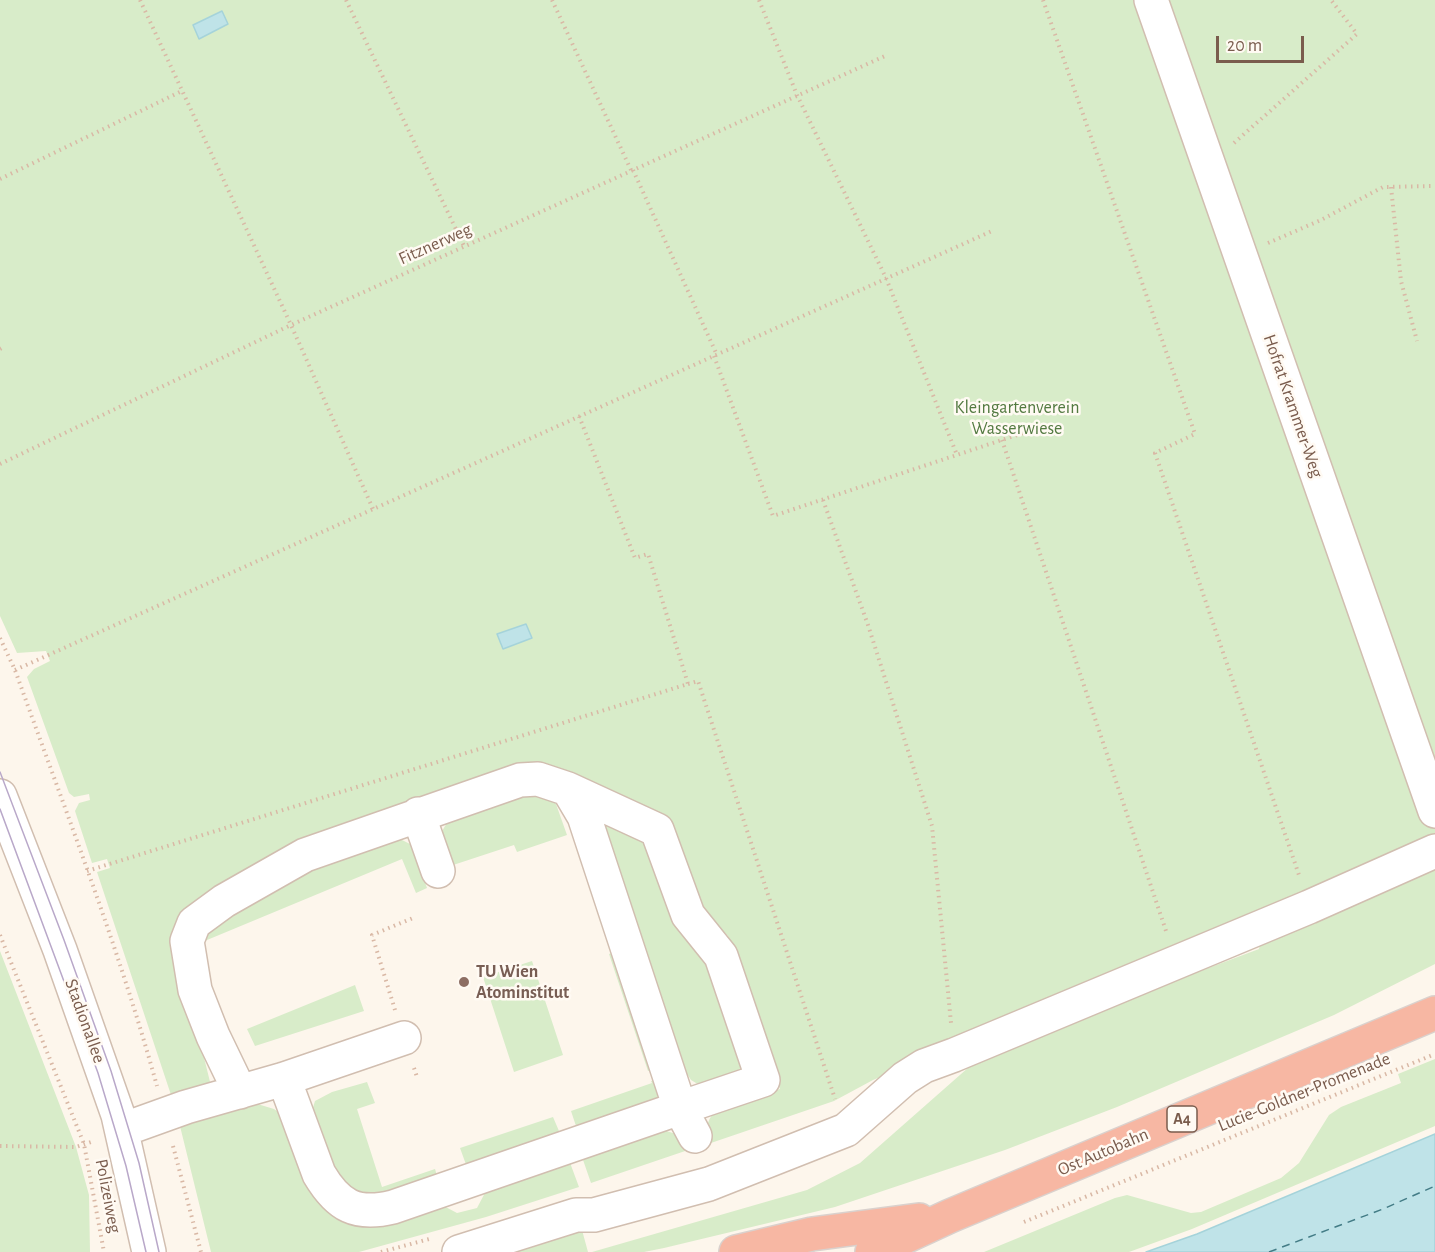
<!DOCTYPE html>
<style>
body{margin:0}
#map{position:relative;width:1435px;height:1252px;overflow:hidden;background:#fdf6ec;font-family:"Alegreya Sans",sans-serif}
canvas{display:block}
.scale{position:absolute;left:1216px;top:36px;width:88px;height:27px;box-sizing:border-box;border:3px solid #7a5c4d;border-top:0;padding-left:8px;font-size:18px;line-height:21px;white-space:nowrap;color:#7a5c4d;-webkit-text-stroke:4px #fffaf3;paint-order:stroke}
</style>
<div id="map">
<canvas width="1435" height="1252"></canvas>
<div class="scale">20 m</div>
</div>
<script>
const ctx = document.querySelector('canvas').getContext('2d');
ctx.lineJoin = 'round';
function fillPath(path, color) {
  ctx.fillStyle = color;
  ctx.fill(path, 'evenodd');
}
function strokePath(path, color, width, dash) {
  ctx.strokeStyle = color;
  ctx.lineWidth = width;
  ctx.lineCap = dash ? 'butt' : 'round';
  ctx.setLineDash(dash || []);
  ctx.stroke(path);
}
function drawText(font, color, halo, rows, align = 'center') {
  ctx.font = font + ' "Alegreya Sans",sans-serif';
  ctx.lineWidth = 5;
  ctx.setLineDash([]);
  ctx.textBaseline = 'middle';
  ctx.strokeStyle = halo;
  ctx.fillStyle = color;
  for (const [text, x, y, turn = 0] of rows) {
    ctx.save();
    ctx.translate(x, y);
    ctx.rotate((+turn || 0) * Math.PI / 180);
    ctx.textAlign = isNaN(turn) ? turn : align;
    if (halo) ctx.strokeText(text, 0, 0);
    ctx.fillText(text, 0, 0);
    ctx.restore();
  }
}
fillPath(new Path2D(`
 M0,0H1435V845L873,1080L834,1101L708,1144C705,1133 706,1120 715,1112C726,1103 765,1093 780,1089L728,936L696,902L667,819L550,771L194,908L180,960L212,1090L173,1101L97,872L110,868L107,859L92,863L75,811L79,803L90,800L89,794L74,797L69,793L27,677L34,669L50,661L46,651L17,653L0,616Z
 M515,789L546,794L556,804L567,835L517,852L514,845L444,868C443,859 439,845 441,835C448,808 492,799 515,789Z
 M597,813L646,841L706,952L748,1075L701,1086L691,1080L684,1069Z
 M400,839L420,849L423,876L427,888L416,893L402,859L195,945L197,936L285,874Z
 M1435,863V964L1334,1015L1117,1107L1005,1150L835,1207L664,1248L644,1252H592L807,1190L860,1163L969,1067L1062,1023L1259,949L1261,939Z
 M621,950L661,1067L648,1071L609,954Z
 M0,951L76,1147L89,1195L90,1252H0Z
 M532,961L563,1055L514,1072L483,977Z
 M355,985L364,1011L255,1046L247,1029Z
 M1435,1059V1126L1192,1229L1129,1252H984L1115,1198L1127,1195L1191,1213L1201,1212L1281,1178L1299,1163L1329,1115L1341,1107L1401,1083L1398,1074Z
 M663,1077V1099L578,1132L571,1111L652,1083L651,1081Z
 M367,1082L375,1103L357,1109L382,1187L435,1169L438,1179L374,1200L342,1193L310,1117L315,1101L332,1092Z
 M254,1103L274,1109L292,1122L320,1193L440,1204L457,1213L477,1208L487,1189L569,1160L579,1187L486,1217L359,1252H211L178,1118Z
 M553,1117L562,1138L468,1170L460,1148Z
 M660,1129L676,1134L691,1149L591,1183L582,1157Z
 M582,1230L588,1252H512Z`), '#d8ecc9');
const water = new Path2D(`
 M222,11L228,24L199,39L193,25Z
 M526,624L532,638L503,649L497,634Z
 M1435,1134V1252H1146L1197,1234Z`);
fillPath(water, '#bfe3e8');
strokePath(water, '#a5d3da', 1.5);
strokePath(new Path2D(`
 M1269,1252L1383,1209L1435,1186`), '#437c86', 1.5, [8, 6]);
const minor = new Path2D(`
 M1151,0L1435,811
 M568,789L657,830L688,915L721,956L763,1080L680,1108L695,1136
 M0,796L60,950L118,1115L149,1252
 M418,814L438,871
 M240,1092L213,1036L195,990L187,941L194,923L224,901L305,855L520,780L538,779L568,789L584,816L680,1108L393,1207C356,1216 338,1206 319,1174L284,1079
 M122,1130L186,1107L284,1079L404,1038
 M459,1252L576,1215H594L709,1184L846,1130L905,1078L924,1066L954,1055L1309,907L1435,851`);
const highway = new Path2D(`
 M736,1252L812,1234L919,1220
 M872,1252L950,1216L1435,1013`);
strokePath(minor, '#d1beb0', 36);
strokePath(highway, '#dad1cd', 36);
strokePath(new Path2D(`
 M140,0L291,325L373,509
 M346,0L464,246
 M552,0L631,170
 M759,0L797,95L886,278L957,455
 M1043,0L1195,434L1155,453L1300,878
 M1234,143L1357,34L1331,0
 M633,170L717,355
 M0,179L182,91
 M1391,187L1401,281L1417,341
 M1268,243L1321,220L1383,187L1435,186
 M0,349L5,346
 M714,356L773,516L1047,425
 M1002,440L1167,934
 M0,464L291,325L885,56
 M823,500L868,625L932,826L951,1023
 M0,638L15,670C64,807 118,945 157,1086
 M15,670L992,231
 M688,684L698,681L835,1099
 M87,871L688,684L648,554L635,558L579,416
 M0,935L84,1144L104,1252
 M395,1010L372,935L413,918
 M414,1068L417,1077
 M0,1146L76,1147L94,1141
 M173,1146L201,1252
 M1024,1222L1435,1054
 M381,1252L433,1238`), '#d9b8a5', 4, [1.5, 4.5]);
strokePath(minor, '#fff', 33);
strokePath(highway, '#f7b7a3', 33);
strokePath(new Path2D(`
 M0,772L64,940L111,1071L139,1163L159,1252
 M0,809L98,1073L126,1166L146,1252`), '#b9a8c9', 1.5);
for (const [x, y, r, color] of [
 [464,982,6,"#8d6e63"]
]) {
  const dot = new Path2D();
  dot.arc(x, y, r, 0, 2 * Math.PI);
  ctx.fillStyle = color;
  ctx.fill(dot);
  strokePath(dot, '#fffaf3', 2);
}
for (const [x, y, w] of [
 [1182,1119,30]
]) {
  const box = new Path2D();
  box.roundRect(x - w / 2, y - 13, w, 26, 4.5);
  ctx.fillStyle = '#fffaf3';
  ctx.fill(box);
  strokePath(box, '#7a5c4d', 1.5);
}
drawText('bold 16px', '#7a5c4d', null, [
 ["A4",1182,1119]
]);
drawText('18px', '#7a5c4d', '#fffaf3', [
 ["Fitznerweg",435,244,-24],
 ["Hofrat Krammer-Weg",1293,406,71],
 ["Stadionallee",85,1021,70],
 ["Lucie-Goldner-Promenade",1304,1092,-22],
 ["Ost Autobahn",1103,1152,-23],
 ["Polizeiweg",108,1196,79]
]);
drawText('18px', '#537a41', '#fffaf3', [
 ["Kleingartenverein",1017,408],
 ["Wasserwiese",1017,429]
]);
drawText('bold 18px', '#785e54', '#fffaf3', [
 ["TU Wien",476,972],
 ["Atominstitut",476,993]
], 'left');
</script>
